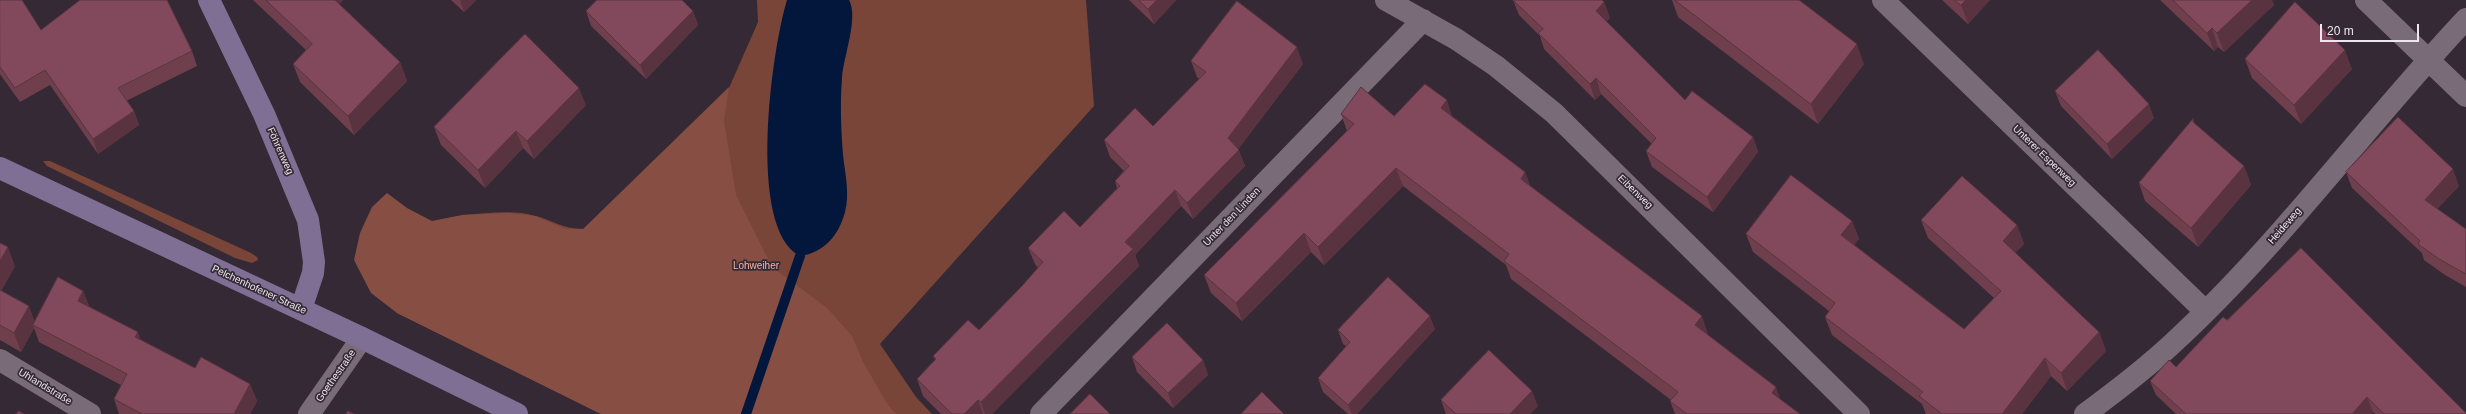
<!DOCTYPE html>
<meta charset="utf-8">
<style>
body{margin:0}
#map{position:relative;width:2466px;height:414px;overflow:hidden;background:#342934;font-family:Arial,sans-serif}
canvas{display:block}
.scale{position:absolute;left:2320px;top:24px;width:99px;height:18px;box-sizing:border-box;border:2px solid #eee6ee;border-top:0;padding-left:5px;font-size:12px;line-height:14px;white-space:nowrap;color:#eee6ee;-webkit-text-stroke:3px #342934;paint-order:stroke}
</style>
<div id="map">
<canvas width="2466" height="414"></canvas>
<div class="scale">20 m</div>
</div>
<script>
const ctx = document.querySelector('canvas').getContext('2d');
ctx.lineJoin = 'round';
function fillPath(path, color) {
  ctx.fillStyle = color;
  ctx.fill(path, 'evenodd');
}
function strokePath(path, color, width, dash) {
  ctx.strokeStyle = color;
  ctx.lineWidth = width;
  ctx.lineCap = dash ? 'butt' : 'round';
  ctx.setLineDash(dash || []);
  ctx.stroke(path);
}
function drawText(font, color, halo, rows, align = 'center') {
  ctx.font = font + ' Arial,sans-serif';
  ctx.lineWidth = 3.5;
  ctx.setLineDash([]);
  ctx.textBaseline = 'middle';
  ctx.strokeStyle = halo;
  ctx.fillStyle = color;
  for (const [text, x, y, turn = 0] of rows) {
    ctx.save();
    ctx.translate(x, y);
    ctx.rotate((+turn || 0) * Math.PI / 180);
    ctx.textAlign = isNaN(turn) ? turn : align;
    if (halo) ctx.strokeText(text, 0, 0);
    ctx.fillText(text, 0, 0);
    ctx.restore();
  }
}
fillPath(new Path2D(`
 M757,0H1086L1094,106L880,344L916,397L932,414H601L397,313L462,215C485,214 513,209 536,216C557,222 560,228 584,229L729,88L758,22Z
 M43,161H50L251,253L257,257L258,260L252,263L235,258L47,166Z`), '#7a4539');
fillPath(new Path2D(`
 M729,87L724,121L736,195L772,267L827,308L852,336L863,362L888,405L896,414H601L397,313L371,293L354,260L360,233L372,207L387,193L407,208L432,221L462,215L509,213L535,216L566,229H583Z`), '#874f43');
fillPath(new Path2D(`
 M787,0H849C859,18 843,58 842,78C840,103 841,129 843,155C845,173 850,194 845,212C839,235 824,253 800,256C746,229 772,48 787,0Z`), '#03163c');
strokePath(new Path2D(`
 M746,414L800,256`), '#03163c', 10);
strokePath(new Path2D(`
 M1386,0L1456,39L1496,66L1554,113L1859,414
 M1883,0L2205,311
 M2366,0L2466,96
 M0,360L90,414
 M309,414L362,338
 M1041,414L1423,20
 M2085,414C2115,392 2145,369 2172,344C2280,245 2366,125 2466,19`), '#796b78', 22);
strokePath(new Path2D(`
 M209,0L264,114L308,220L314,262L313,273L301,309
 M0,168L362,338L517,414`), '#806f95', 22);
fillPath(new Path2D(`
 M0,0L41,30L79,1V0H167L192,51L197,66L126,101L134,111L139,125L98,154L50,85L20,102L0,74Z
 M253,0H343L339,4L400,62L407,81L354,135L300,82L293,64L306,50Z
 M451,0H476L464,12Z
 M1129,0H1176L1154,24Z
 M1513,0L1604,2L1610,18L1606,21L1685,100L1753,137L1758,152L1713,212L1652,167L1646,151L1652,144L1601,94L1595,100L1544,49L1540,36L1519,15Z
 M1672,0H1799L1864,64L1818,124L1678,17Z
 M1942,0H1990L1968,24Z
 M2160,0H2272L2274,5L2224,52L2218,47L2214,51Z
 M586,11H693L698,25L646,79L591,26Z
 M2245,59L2352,69L2301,124L2252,78Z
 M1191,61L1303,64L1238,149L1245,166L1193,219L1181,206L1135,255L1139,266L992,414H941L923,396L917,379L935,360L933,356L979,330L1022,286L1038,268L1035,264L1028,248L1080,227L1117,188L1115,181L1124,171L1110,157L1104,140L1153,126L1199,79L1197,77Z
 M2055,91L2154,118L2112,159L2061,106Z
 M586,105L534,159L523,148L485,188L441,145L434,127Z
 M1341,114L1453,117L1525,172L1530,186L1708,334V335L1780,399L1800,414H1675L1670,401L1671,400L1511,279L1506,265L1403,186L1324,265L1311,252L1242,321L1211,293L1204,275L1347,131Z
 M2193,119L2195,124L2244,166L2251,185L2198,247L2145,201L2139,183Z
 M2346,172L2459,186L2437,209L2466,229V287L2445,275L2424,260L2422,253L2352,188Z
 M1921,220L2017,225L2024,244L2015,253L2099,332L2106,351L2067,391L2051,376L2022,414H1926L1922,404L1832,335L1825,317L1829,311L1753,252L1746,234L1852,221L1859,239L1854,245L1964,329L1994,298L1928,238Z
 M0,243L15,266L1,291L35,321L83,291L89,306L140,339L195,368L250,384L257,401L250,414H119L114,399L121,385L39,342L34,328L21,352L0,340Z
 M2227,320L2466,414H2375L2373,412L2371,414H2176L2156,395L2150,381L2176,367Z
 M1435,329L1357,414H1348L1323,392L1318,378L1346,346L1343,344L1338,330Z
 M1132,357L1203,360L1208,375L1173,408L1137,372Z
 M1441,400L1538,406L1530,414H1446Z`), '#6f3f4e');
fillPath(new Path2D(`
 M329,0H343L333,10Z
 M460,0H476L464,12Z
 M1157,0H1176L1154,24L1148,9Z
 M1966,0H1990L1968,24L1961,5Z
 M2252,0H2272L2274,5L2224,52L2217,33Z
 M1604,2L1610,18L1601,26L1596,11Z
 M693,11L698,25L646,79L640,65Z
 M2212,28L2218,47L2214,51L2207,33Z
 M1857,44L1864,64L1818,124L1811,104Z
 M1297,47L1303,64L1234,155L1228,138Z
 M2345,50L2352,69L2301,124L2294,105Z
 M400,62L407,81L354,135L348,116Z
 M1596,78L1601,94L1595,100L1590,84Z
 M579,88L586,105L534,159L527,141Z
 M1447,100L1453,119L1441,108Z
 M2149,104L2154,118L2112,159L2107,144Z
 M134,111L139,125L98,154L93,139Z
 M516,131L523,148L485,188L478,170Z
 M1753,137L1758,152L1713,212L1707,197Z
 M1239,150L1245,166L1193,219L1187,203Z
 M2244,166L2251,185L2198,247L2191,228Z
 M1396,168L1403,186L1324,265L1318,247Z
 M2453,169L2459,186L2431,216L2425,200Z
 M1525,172L1532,190L1521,179Z
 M1175,190L1181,206L1135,255L1139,266L992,414H985L981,402L1125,242Z
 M1852,221L1859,239L1848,253L1841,235Z
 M2017,225L2024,244L2009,259L2003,241Z
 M1304,233L1311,252L1242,321L1236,303Z
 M8,247L15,266L0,292V261Z
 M83,291L90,309L78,301Z
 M29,306L36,325H33L34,328L21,352L14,333Z
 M1430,316L1435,329L1357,414H1352L1348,405Z
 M1702,316L1708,334L1701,343L1695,325Z
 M138,332L144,349L135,337Z
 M2099,332L2106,351L2067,391L2061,373Z
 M2045,358L2051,376L2022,414H2002Z
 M1203,360L1208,375L1173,408L1168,393Z
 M250,384L257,401L250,414H234Z
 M1776,387L1783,406L1772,393Z
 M1532,391L1538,406L1530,414H1510Z
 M2367,397L2373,412L2371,414H2352Z
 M978,400L983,414H964Z`), '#5a3340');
const building = new Path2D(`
 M0,0H22L41,30L80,0H167L192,51L118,88L134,111L93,139L45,70L15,88L0,67Z
 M266,0H335L400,62L348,116L293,64L312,44Z
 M597,0H682L693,11L640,65L586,11Z
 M1139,0H1157L1148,9Z
 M1513,0H1602L1604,2L1596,11L1685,100L1692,91L1753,137L1707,197L1646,151L1656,138L1596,78L1590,84L1538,33L1543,29Z
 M1675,0H1799L1857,44L1811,104Z
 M1955,0H1966L1961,5Z
 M2173,0H2252L2217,33L2212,28L2207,33Z
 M1237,1L1297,47L1228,138L1239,150L1187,203L1175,190L1125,242L1133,249L981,402L978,400L964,414H952L917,379L936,359L933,356L968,320L979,330L1022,286L1043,262L1028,248L1064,211L1080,227L1120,186L1115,181L1129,166L1104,140L1135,108L1153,126L1206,72L1191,61Z
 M2295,2L2345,50L2294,105L2245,59Z
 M525,34L579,88L527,141L516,131L478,170L434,127Z
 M2098,50L2149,104L2107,144L2055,91Z
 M1425,84L1447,100L1441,108L1525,172L1521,179L1702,316L1695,325L1776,387L1772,393L1800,414H1687L1670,401L1678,392L1504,261L1509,254L1396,168L1318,247L1304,233L1236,303L1204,275L1354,124L1341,114L1361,87L1394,116Z
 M2398,117L2453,169L2425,200L2466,229V274L2439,259L2418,244L2420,241L2346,172Z
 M2193,119V122L2244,166L2191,228L2139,183Z
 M1791,175L1852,221L1841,235L1964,329L2001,291L1921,220L1962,176L2017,225L2003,241L2099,332L2061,373L2045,358L2002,414H1942L1919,396L1923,392L1825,317L1835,303L1746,234Z
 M0,243L8,247L0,261Z
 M2301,248L2466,413V414H2384L2367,397L2352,414H2186L2150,381L2169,360L2176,367L2223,317L2227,320Z
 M58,277L83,291L78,301L138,332L135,337L195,368L201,357L250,384L234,414H142L114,399L127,374L33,325Z
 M1388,277L1430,316L1348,405L1318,378L1350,342L1338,330Z
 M0,290L29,306L14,333L0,325Z
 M1167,323L1203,360L1168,393L1132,357Z
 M1489,350L1532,391L1510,414H1456L1441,400Z
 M1262,392L1284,414H1241Z
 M1090,394L1110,414H1070Z
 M19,411L24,414H16Z
 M348,411L354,414H346Z`);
fillPath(building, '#81495b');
strokePath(building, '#5a3340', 1);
drawText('10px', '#eee6ee', '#342934', [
 ["Föhrenweg",280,151,66],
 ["Unterer Espenweg",2044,156,44],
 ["Eibenweg",1635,192,44],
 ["Unter den Linden",1232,217,-46],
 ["Heideweg",2285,226,-49],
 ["Pelchenhofener Straße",259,290,25],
 ["Goethestraße",336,376,-55],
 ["Uhlandstraße",45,387,31]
]);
drawText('10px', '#fbb3a3', '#342934', [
 ["Lohweiher",756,266]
]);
</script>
